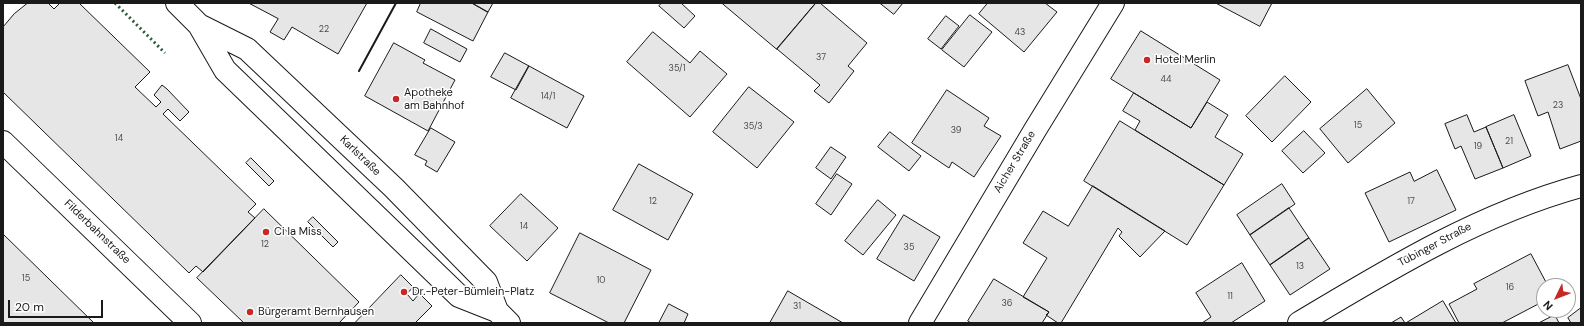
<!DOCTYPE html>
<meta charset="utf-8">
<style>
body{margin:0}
#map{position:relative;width:1584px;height:326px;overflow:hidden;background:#fff;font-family:"DM Sans",sans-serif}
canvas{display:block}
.frame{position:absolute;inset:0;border:4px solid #1a1a1a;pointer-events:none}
.north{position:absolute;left:1536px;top:278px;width:40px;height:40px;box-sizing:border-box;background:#fff;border:1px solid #a3a3a3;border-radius:50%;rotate:227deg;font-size:11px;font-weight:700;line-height:16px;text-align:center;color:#1a1a1a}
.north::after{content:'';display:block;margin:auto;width:14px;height:18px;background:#c62828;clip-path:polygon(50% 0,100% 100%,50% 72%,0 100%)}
.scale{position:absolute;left:8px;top:300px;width:95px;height:18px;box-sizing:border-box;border:2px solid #1a1a1a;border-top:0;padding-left:5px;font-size:12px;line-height:14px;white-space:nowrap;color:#1a1a1a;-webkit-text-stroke:3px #fff;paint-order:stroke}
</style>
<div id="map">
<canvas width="1584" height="326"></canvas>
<div class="frame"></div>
<div class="north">N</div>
<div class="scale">20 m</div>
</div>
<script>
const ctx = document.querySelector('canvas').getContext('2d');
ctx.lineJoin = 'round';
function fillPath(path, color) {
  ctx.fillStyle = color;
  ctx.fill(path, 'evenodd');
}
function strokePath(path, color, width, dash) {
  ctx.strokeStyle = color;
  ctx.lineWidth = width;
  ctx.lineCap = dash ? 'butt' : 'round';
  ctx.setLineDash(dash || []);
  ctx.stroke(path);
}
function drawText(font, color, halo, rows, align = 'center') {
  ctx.font = font + ' "DM Sans",sans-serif';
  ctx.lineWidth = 3;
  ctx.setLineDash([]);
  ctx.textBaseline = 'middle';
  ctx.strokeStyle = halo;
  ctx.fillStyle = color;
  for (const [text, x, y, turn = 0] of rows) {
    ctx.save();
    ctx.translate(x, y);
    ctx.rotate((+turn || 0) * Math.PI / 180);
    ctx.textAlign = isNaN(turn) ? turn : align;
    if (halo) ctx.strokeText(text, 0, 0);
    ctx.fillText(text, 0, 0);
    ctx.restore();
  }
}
const building = new Path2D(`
 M28,3H48L54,9L60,3H79L150,72L135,87L156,107L161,102L154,95L162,85L167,89L189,112L180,121L168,109L163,114L256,204L248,212L255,218L203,272L196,266L189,273L3,92V27L14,14Z
 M249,3H367L338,54L292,27L284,40L270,32L278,19Z
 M421,3H472L488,12L473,41L417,12Z
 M472,3H493L488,12Z
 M662,3H681L695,16L684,28L659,6Z
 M722,3H813L815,4L777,49Z
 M816,3H820L867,43L848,66L854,71L829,103L814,91L820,85L777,49Z
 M880,3H903L894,14Z
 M988,3H1045L1057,12L1024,52L979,14Z
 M1216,3H1272L1260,26Z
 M970,15L992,32L964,67L942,50Z
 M946,16L959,26L941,49L928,39Z
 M431,29L467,49L460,62L424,43Z
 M1141,31L1220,80L1191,128L1111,79Z
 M653,32L690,63L700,51L727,74L690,117L627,62Z
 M394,43L425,60L423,63L455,80L428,131L365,96Z
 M505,53L529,66L516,90L491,77Z
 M1568,65L1581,99V141L1560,149L1548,112L1538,116L1525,81Z
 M529,66L584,96L567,128L511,98Z
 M1285,76L1311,102L1272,142L1246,116Z
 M749,87L794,122L757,168L713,132Z
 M1367,89L1395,123L1348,163L1320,129Z
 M947,90L989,118L984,126L1001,136L974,177L952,162L949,168L912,143Z
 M1134,93L1191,128L1207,102L1228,115L1215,137L1243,154L1224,185L1135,130L1140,121L1123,111Z
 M1467,115L1474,132L1486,127L1503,168L1475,179L1461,146L1455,149L1445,124Z
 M1514,115L1531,156L1503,168L1486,127Z
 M1120,121L1224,185L1187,245L1084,181Z
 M431,128L455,142L437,172L425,165L427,161L415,155Z
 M1304,131L1325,153L1303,173L1282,151Z
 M890,132L921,156L909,171L878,147Z
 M831,147L846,157L831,179L816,168Z
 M251,158L274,181L269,186L246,163Z
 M639,164L693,194L668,240L613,210Z
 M1437,170L1456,210L1389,242L1365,193L1410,172L1414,181Z
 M837,174L852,184L831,215L816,204Z
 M1282,184L1295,204L1250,235L1237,215Z
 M1093,186L1165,231L1140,257L1119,236L1122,232L1118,228L1061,323H1058L1046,315L1049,312L1023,297L1047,258L1023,243L1043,211L1068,226Z
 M521,194L558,228L527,261L490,226Z
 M878,200L896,215L863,255L845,241Z
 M1289,208L1309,238L1270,265L1250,235Z
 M264,209L359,302L339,323H244L197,278Z
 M904,215L940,237L914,281L877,259Z
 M313,217L338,242L333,247L308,222Z
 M580,233L651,270L624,323H609L550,293Z
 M3,234L94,323H3Z
 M1309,238L1330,269L1290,295L1270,265Z
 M1531,254L1548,286H1544V301L1502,323H1459L1449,304L1477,289L1474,284Z
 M1242,263L1265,301L1231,323H1202L1211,317L1196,293Z
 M401,275L432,306L415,323H355Z
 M994,279L1049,312L1042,323H971L968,321Z
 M412,289L418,295L413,301L407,294Z
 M788,291L843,323H770Z
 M1443,301L1456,323H1391L1401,317L1405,323Z
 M669,304L688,314L684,323H659Z
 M1581,308V323H1571L1568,318Z
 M1555,315L1559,323H1539Z`);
fillPath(building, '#e6e6e6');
strokePath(building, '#1a1a1a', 1);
const minor = new Path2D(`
 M3,142L190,323`);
const major = new Path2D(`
 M177,3L199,25L225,70L459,296L497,311L509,323
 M199,25L247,49L394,188L486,282L497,311
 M920,323L1035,130L1113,3
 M1299,323C1389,269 1479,214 1581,186`);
strokePath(minor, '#1a1a1a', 24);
strokePath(major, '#1a1a1a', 24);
strokePath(minor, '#fff', 22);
strokePath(major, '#fff', 22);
strokePath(new Path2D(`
 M115,3L165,53`), '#2b5a34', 3, [2, 3]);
strokePath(new Path2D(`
 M359,71L396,3`), '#1a1a1a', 2);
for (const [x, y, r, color] of [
 [1147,60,4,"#c62828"],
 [396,99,4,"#c62828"],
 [266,232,4,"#c62828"],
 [404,292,4,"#c62828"],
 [250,312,4,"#c62828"]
]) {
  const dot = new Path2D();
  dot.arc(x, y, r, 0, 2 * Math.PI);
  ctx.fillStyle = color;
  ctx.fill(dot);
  strokePath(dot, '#fff', 1.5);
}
drawText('9px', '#4d4d4d', null, [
 ["22",324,30],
 ["43",1020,33],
 ["37",821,58],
 ["35/1",677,69],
 ["44",1166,80],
 ["14/1",548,97],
 ["23",1558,106],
 ["15",1358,126],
 ["35/3",753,127],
 ["39",956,131],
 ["14",119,139],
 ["21",1509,142],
 ["19",1478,147],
 ["12",653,202],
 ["17",1411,202],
 ["14",524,227],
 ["12",265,245],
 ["35",909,248],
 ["13",1300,267],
 ["15",26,279],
 ["10",601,281],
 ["16",1510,288],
 ["11",1230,297],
 ["36",1007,304],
 ["31",797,307]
]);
drawText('11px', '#1a1a1a', '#fff', [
 ["Hotel Merlin",1155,60],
 ["Apotheke",404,93],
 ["am Bahnhof",404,106],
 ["Ci la Miss",274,232],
 ["Dr.-Peter-Bümlein-Platz",412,292],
 ["Bürgeramt Bernhausen",258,312]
], 'left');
drawText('11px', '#1a1a1a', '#fff', [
 ["Karlstraße",360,156,44],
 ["Aicher Straße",1015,162,-59],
 ["Filderbahnstraße",97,232,44],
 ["Tübinger Straße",1435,245,-28]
]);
</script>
